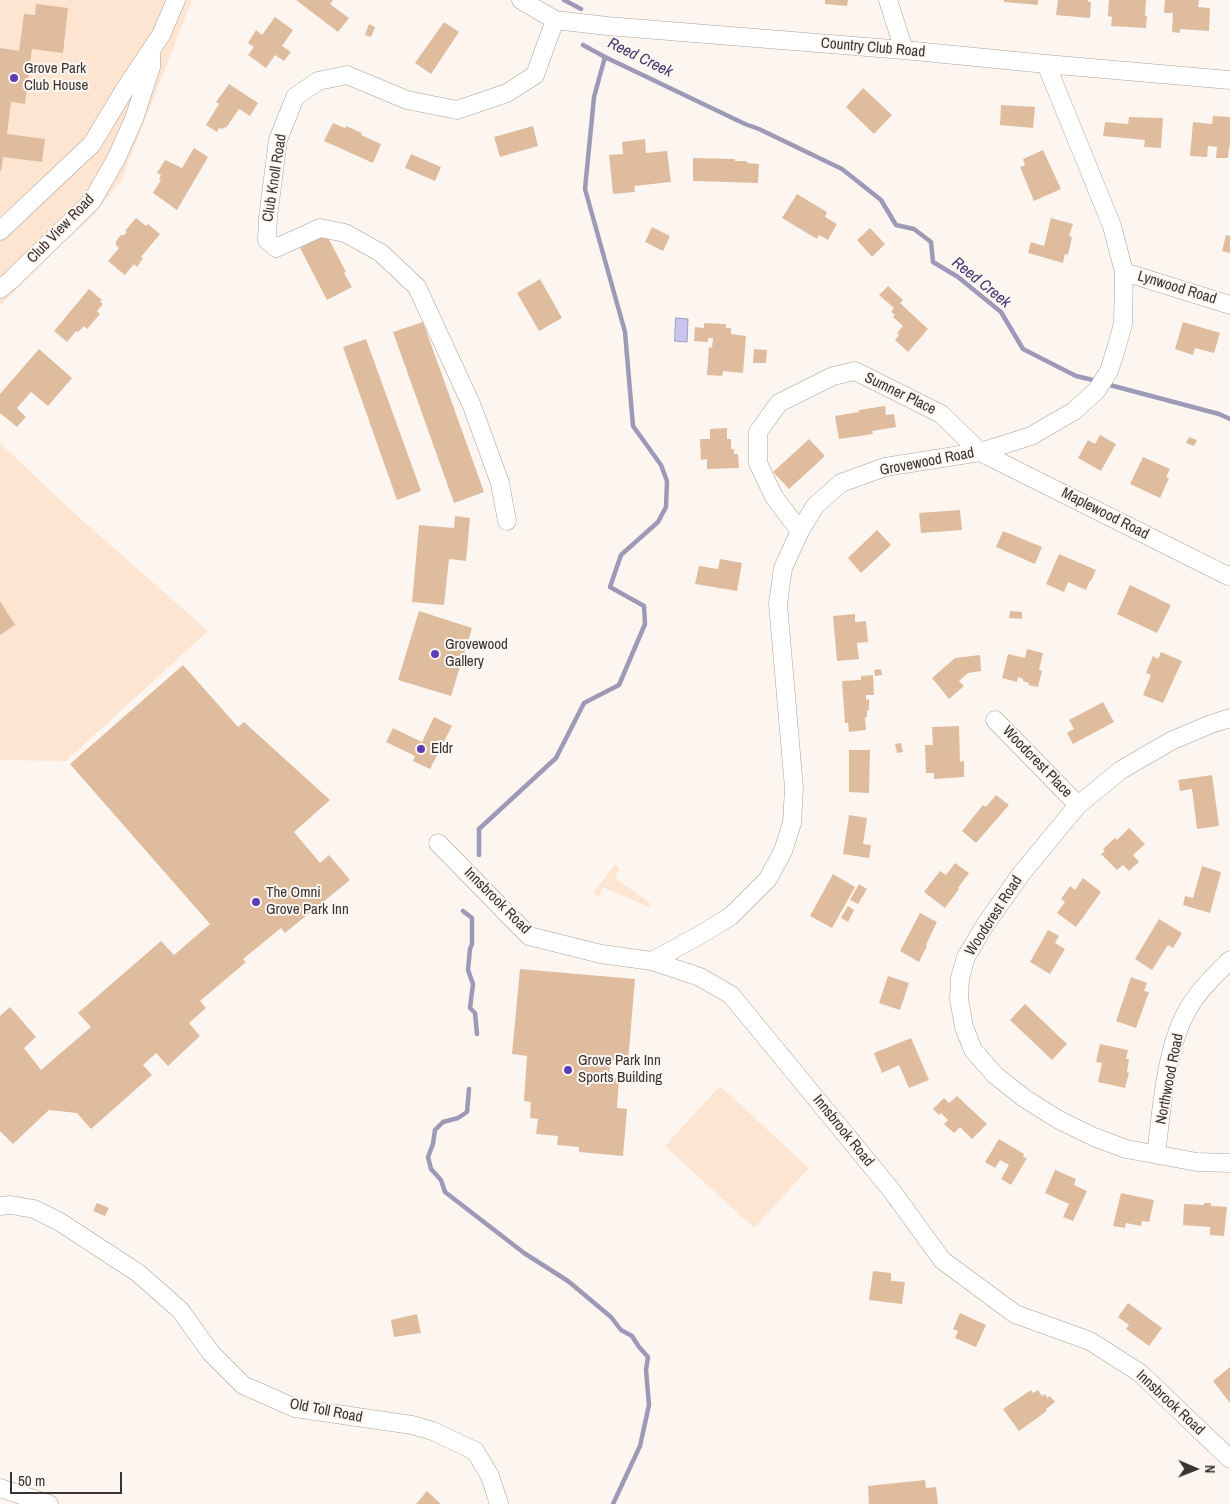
<!DOCTYPE html>
<style>
body{margin:0}
#map{position:relative;width:1230px;height:1504px;overflow:hidden;background:#fdf6f0;font-family:"Archivo Narrow",sans-serif}
canvas{display:block}
.north{position:absolute;left:1170px;top:1444px;width:50px;height:50px;-webkit-text-stroke:4px #fdf6f0;paint-order:stroke;rotate:91deg;font-size:14px;font-weight:700;line-height:20px;text-align:center;color:#373432}
.north::after{content:'';display:block;margin:auto;width:18px;height:22px;background:#373432;clip-path:polygon(50% 0,100% 100%,50% 72%,0 100%)}
.scale{position:absolute;left:10px;top:1472px;width:112px;height:22px;box-sizing:border-box;border:2px solid #373432;border-top:0;padding-left:6px;font-size:15px;line-height:18px;white-space:nowrap;color:#373432;-webkit-text-stroke:4px #fdf6f0;paint-order:stroke}
</style>
<div id="map">
<canvas width="1230" height="1504"></canvas>
<div class="north">N</div>
<div class="scale">50 m</div>
</div>
<script>
const ctx = document.querySelector('canvas').getContext('2d');
ctx.lineJoin = 'round';
function fillPath(path, color) {
  ctx.fillStyle = color;
  ctx.fill(path, 'evenodd');
}
function strokePath(path, color, width, dash) {
  ctx.strokeStyle = color;
  ctx.lineWidth = width;
  ctx.lineCap = dash ? 'butt' : 'round';
  ctx.setLineDash(dash || []);
  ctx.stroke(path);
}
function drawText(font, color, halo, rows, align = 'center') {
  ctx.font = font + ' "Archivo Narrow",sans-serif';
  ctx.lineWidth = 4;
  ctx.setLineDash([]);
  ctx.textBaseline = 'middle';
  ctx.strokeStyle = halo;
  ctx.fillStyle = color;
  for (const [text, x, y, turn = 0] of rows) {
    ctx.save();
    ctx.translate(x, y);
    ctx.rotate((+turn || 0) * Math.PI / 180);
    ctx.textAlign = isNaN(turn) ? turn : align;
    if (halo) ctx.strokeText(text, 0, 0);
    ctx.fillText(text, 0, 0);
    ctx.restore();
  }
}
fillPath(new Path2D(`
 M0,0H192L121,181L92,217L59,247L0,306Z
 M0,443L74,513L208,631L66,761L0,760Z
 M614,865H617L619,869L615,878L649,902L650,904L649,907L602,887L600,896L595,895V891Z
 M720,1086L809,1168L754,1228L665,1146Z`), '#fee5d1');
const water = new Path2D(`
 M676,318L688,319L687,342L675,341Z`);
fillPath(water, '#c8c6ef');
strokePath(water, '#9c9ab6', 1);
strokePath(new Path2D(`
 M564,0L581,9
 M583,45L605,57L745,124L759,129L842,169L881,200L896,225L914,229L931,242L933,262L958,277L1001,312L1023,349L1076,376L1097,381
 M1106,384L1219,414L1230,419
 M479,855V829L556,758L584,703L619,685L645,624L644,606L610,587L621,555L658,522L666,507L667,481L661,465L633,426L625,332L585,189L594,97L605,57
 M463,911L472,918V944L470,949L468,970L473,984L470,1008L475,1013L477,1034
 M469,1089L467,1112L458,1118L443,1122L435,1130L433,1144L428,1157L431,1169L441,1180L445,1192L524,1253L568,1281L611,1317L621,1330L632,1336L639,1347L648,1357L646,1370L649,1405L640,1446L613,1504`), '#9c9ab6', 4.5);
fillPath(new Path2D(`
 M296,0H333L330,4L349,18L338,32Z
 M825,0H848L847,6L825,4Z
 M1004,0H1038V5L1004,2Z
 M1058,0H1088V2H1091L1090,18L1056,15Z
 M1109,0H1146L1145,16H1147L1146,28L1111,26L1112,17L1108,16Z
 M1165,0H1199L1198,7L1210,8L1209,31L1180,29V33L1172,32L1173,13H1164Z
 M36,4L68,8L63,53L32,49L25,104L11,102L7,134L45,139L42,162L3,157L1,171H0V48L19,51L24,14L35,15Z
 M275,17L293,30L282,46L291,52L284,61L275,55L266,68L248,55L254,47L248,43L256,30L262,35Z
 M444,22L459,32L431,74L415,63Z
 M369,24L375,27L371,37L365,35Z
 M229,84L258,103L250,116L239,109L226,128L224,127L222,129L219,128L217,132L206,125L219,104L216,102Z
 M863,88L892,115L874,134L846,107Z
 M1001,105L1035,107L1033,128L1000,125Z
 M1213,116L1230,117V147H1229L1228,158H1216L1217,147L1208,146L1207,157L1190,156L1193,122L1212,124Z
 M1129,117L1163,118L1161,148L1144,147L1145,140L1103,136L1105,122L1128,124Z
 M333,123L345,128L346,126L362,133L361,135L381,144L373,163L324,141Z
 M533,126L538,146L500,157L494,137Z
 M645,139L646,153L667,151L671,182L634,186L635,192L613,194L609,155L623,154L622,142Z
 M194,148L208,157L177,210L153,193L161,180L159,179L161,175L157,173L165,160L182,168Z
 M1043,150L1061,189L1034,201L1020,167L1025,165L1023,159Z
 M411,154L441,167L435,181L405,168Z
 M693,158L735,159V161H747V163L759,164L758,183L693,181Z
 M797,194L827,212L825,217L837,224L828,240L819,235L817,239L782,218Z
 M136,218L146,226L148,224L160,234L141,257L143,258L137,267L134,264L125,275L108,261L119,248L116,245V241L121,235H124L127,232L125,231Z
 M1051,218L1073,224L1069,236L1072,237L1068,255L1065,254L1063,263L1028,253L1031,242L1044,246Z
 M652,227L670,236L663,251L645,242Z
 M870,228L885,244L872,257L857,240Z
 M326,234L346,272L344,273L352,287L327,300L300,248Z
 M1226,235L1230,236V253L1222,251Z
 M540,279L562,318L539,331L517,293Z
 M888,286L903,300L900,303L928,329L908,352L895,340L899,335L897,333L903,326L893,317L895,315L891,312L894,308L879,295Z
 M89,289L102,300L100,302L103,304L97,311L100,314L87,329L84,326L78,332L76,331L67,342L54,331Z
 M423,322L484,492L454,503L393,332Z
 M1183,322L1220,333L1214,353L1195,348L1193,355L1175,349Z
 M704,323L726,324V328H731V334L746,336L743,373L723,371L722,376L707,375L709,347L712,348L713,338H708V342L694,341L695,327L704,328Z
 M366,339L421,491L397,500L343,347Z
 M39,349L72,378L48,406L31,392L17,408L26,417L17,427L0,413V394Z
 M754,349L767,350L766,363H753Z
 M885,406L886,415L894,414L896,427L872,431L873,434L839,439L835,416L859,412V410Z
 M727,428V439H731V449H734V454H738L739,468L707,469V459L701,460L700,439H710V429Z
 M1100,435L1116,444L1101,471L1078,458L1088,440L1095,444Z
 M1189,437L1197,440L1194,446L1186,443Z
 M809,439L825,456L789,489L773,472Z
 M1143,457L1170,469L1166,477L1169,478L1160,498L1130,484Z
 M960,510L962,530L921,533L919,513Z
 M455,516L470,518L466,561L449,559L444,605L412,602L419,525L454,528Z
 M877,530L891,545L861,573L848,558Z
 M1003,531L1042,547L1035,564L996,547Z
 M1059,554L1096,570L1091,581H1090L1086,590L1068,582L1064,592L1046,584Z
 M720,559L742,563L737,591L695,584L699,566L718,569Z
 M1130,585L1171,605L1157,633L1117,614Z
 M0,601L15,625L0,635Z
 M419,611L472,628L451,696L398,680Z
 M1010,611L1022,612V619L1009,618Z
 M855,614V622L866,621L868,642L857,643L859,659L837,661L833,616Z
 M1027,649L1043,653L1039,670L1042,671L1038,687L1028,685L1029,683L1023,681V679L1018,677L1017,682L1002,678L1008,654L1025,658Z
 M1161,652L1182,661L1163,703L1143,695L1151,675L1146,673L1153,656L1158,659Z
 M980,655L981,671L968,673L959,681L964,686L949,699L932,678L955,658Z
 M183,665L238,727L244,722L330,800L294,832L320,863L329,855L350,880L285,933L281,928L243,959L246,962L200,1001L206,1008L189,1023L200,1036L168,1066L156,1053L143,1065L152,1075L91,1129L77,1113L49,1110L13,1144L0,1131V1016L10,1007L36,1037L24,1048L41,1070L91,1027L78,1013L161,941L174,955L210,924L70,764Z
 M881,669L882,675L875,676L874,670Z
 M873,675L874,695H866V700L869,699V710H867V717H865L866,730L849,732L848,723H845L842,681L861,680V676Z
 M1103,702L1114,722L1073,744L1067,733L1074,729L1069,720Z
 M434,717L452,726L430,769L413,761L415,756L386,742L393,728L422,742Z
 M959,726L960,762L964,761V777L934,779V773H926L925,745H933L932,727Z
 M901,743L903,752L897,753L895,744Z
 M849,750H870L869,793L849,792Z
 M1212,775L1219,826L1197,829L1192,789L1180,791L1178,780Z
 M996,795L1009,805L976,843L962,831L983,805L986,807Z
 M849,815L867,818L863,844L871,845L869,858L843,854Z
 M1129,828L1145,844L1133,855L1139,862L1129,871L1123,865L1117,870L1101,854L1105,851L1103,849L1115,838L1117,840Z
 M955,863L969,873L958,888L959,889L945,908L924,892L940,871L946,875Z
 M1202,866L1221,872L1210,913L1183,905L1185,896L1193,898Z
 M833,874L855,887L832,928L810,916Z
 M1083,878L1101,892L1076,927L1057,913L1065,902L1061,899L1070,886L1075,890Z
 M859,884L867,889L858,904L850,900Z
 M848,906L854,910L848,922L841,918Z
 M920,913L937,922L926,945L927,946L919,962L900,951Z
 M1159,919L1182,933L1173,948L1168,945L1152,970L1135,959Z
 M1048,930L1059,936L1055,943L1065,949L1050,974L1030,962Z
 M520,969L635,979L628,1062L611,1060L609,1078L619,1079L617,1108L627,1109L623,1156L579,1152V1147L557,1145L558,1136L536,1134L538,1119L530,1118L531,1102L524,1101L527,1056L512,1054Z
 M888,976L909,983L900,1010L879,1003Z
 M1131,977L1147,983L1144,991L1149,992L1136,1028L1116,1021Z
 M1025,1004L1067,1044L1052,1060L1010,1020Z
 M911,1038L929,1080L909,1088L899,1065L882,1073L874,1053Z
 M1100,1044L1128,1050L1126,1059H1129L1127,1072L1129,1073L1125,1088L1098,1082L1102,1063L1096,1062Z
 M957,1096L987,1124L972,1139L960,1127L954,1133L944,1124L948,1120L941,1113L939,1115L933,1109L944,1098L949,1103Z
 M999,1139L1024,1154L1023,1157L1027,1158L1011,1185L1001,1179L1009,1165L1000,1160L995,1168L985,1162Z
 M1055,1170L1076,1179L1074,1185L1087,1191L1073,1221L1063,1217L1069,1204L1045,1193Z
 M1121,1193L1154,1200L1149,1222L1142,1221L1141,1226L1126,1223L1125,1228L1113,1226Z
 M97,1203L109,1208L105,1216L93,1211Z
 M1204,1203H1211V1206L1227,1207L1224,1236L1210,1235V1227L1183,1225L1184,1204L1204,1205Z
 M873,1271L891,1273V1281L905,1282L902,1304L869,1300Z
 M1128,1303L1162,1328L1149,1346L1126,1329L1129,1325L1118,1317Z
 M960,1313L986,1325L976,1347L955,1338L958,1331L953,1329Z
 M417,1314L421,1333L394,1337L391,1320Z
 M1230,1367V1403L1213,1381Z
 M1031,1390L1033,1393L1038,1390L1042,1396L1045,1394L1047,1398L1050,1396L1055,1402L1046,1409L1047,1411L1019,1431L1003,1409Z
 M925,1480L926,1488L936,1487L938,1504H869L868,1486Z
 M427,1491L441,1504H416Z`), '#e0bc9f');
const minor = new Path2D(`
 M521,0L555,20L607,26L904,50L1046,64L1230,80
 M888,0L904,50
 M0,231L92,144L125,89L161,35L176,0
 M1124,272L1230,305
 M0,289L10,281L92,201L116,159L134,119L151,67V55
 M507,521L500,483L472,406L417,287L381,253L345,233L320,228L276,248L267,240L268,217L278,140L295,97L318,81L347,75L407,100L457,110L507,93L535,75L555,20
 M800,531L774,497L758,463V432L779,403L833,376L855,371L941,414L980,452L1228,576L1230,575
 M1230,718L1211,724L1171,741L1121,770L1078,805L1021,874L985,925L966,957L960,978L959,999L964,1027L973,1050L995,1075L1024,1098L1059,1120L1094,1137L1126,1149L1197,1162L1230,1163
 M995,720L1078,805
 M438,843L529,936L601,954L652,961L700,977L731,995L892,1191L942,1260L1015,1314L1090,1341L1140,1373L1230,1459
 M652,961L700,935L731,916L768,879L783,851L792,823L794,788L778,604L783,568L800,531L815,506L841,483L885,467L980,452L1031,436L1074,411L1097,390L1109,371L1116,349L1123,324L1124,272L1112,226L1046,64
 M1156,1154C1162,1109 1165,1049 1188,1009C1199,990 1215,975 1230,960
 M0,1206L11,1205L34,1209L60,1222L138,1273L180,1310L211,1353L243,1385L295,1408L412,1425L433,1431L475,1451L490,1476L499,1504
 M0,1488L49,1504`);
strokePath(minor, '#a8a19c', 19);
strokePath(minor, '#fff', 18);
for (const [x, y, r, color] of [
 [14,78,5,"#593eb6"],
 [435,654,5,"#593eb6"],
 [421,749,5,"#593eb6"],
 [256,902,5,"#593eb6"],
 [568,1070,5,"#593eb6"]
]) {
  const dot = new Path2D();
  dot.arc(x, y, r, 0, 2 * Math.PI);
  ctx.fillStyle = color;
  ctx.fill(dot);
  strokePath(dot, '#fdf6f0', 2);
}
drawText('15px', '#373432', '#fdf6f0', [
 ["Country Club Road",873,48,5],
 ["Club Knoll Road",275,178,-81],
 ["Club View Road",61,229,-46],
 ["Lynwood Road",1177,288,17],
 ["Sumner Place",900,394,26],
 ["Grovewood Road",927,462,-11],
 ["Maplewood Road",1105,514,27],
 ["Woodcrest Place",1037,762,46],
 ["Innsbrook Road",497,901,45],
 ["Woodcrest Road",994,916,-57],
 ["Northwood Road",1170,1079,-79],
 ["Innsbrook Road",843,1131,51],
 ["Innsbrook Road",1170,1403,43],
 ["Old Toll Road",326,1411,11]
]);
drawText('15px', '#373432', '#fdf6f0', [
 ["Grove Park",24,69],
 ["Club House",24,86],
 ["Grovewood",445,645],
 ["Gallery",445,662],
 ["Eldr",431,749],
 ["The Omni",266,893],
 ["Grove Park Inn",266,910],
 ["Grove Park Inn",578,1061],
 ["Sports Building",578,1078]
], 'left');
drawText('italic 16px', '#433c71', '#fdf6f0', [
 ["Reed Creek",640,58,26],
 ["Reed Creek",981,283,39]
]);
</script>
